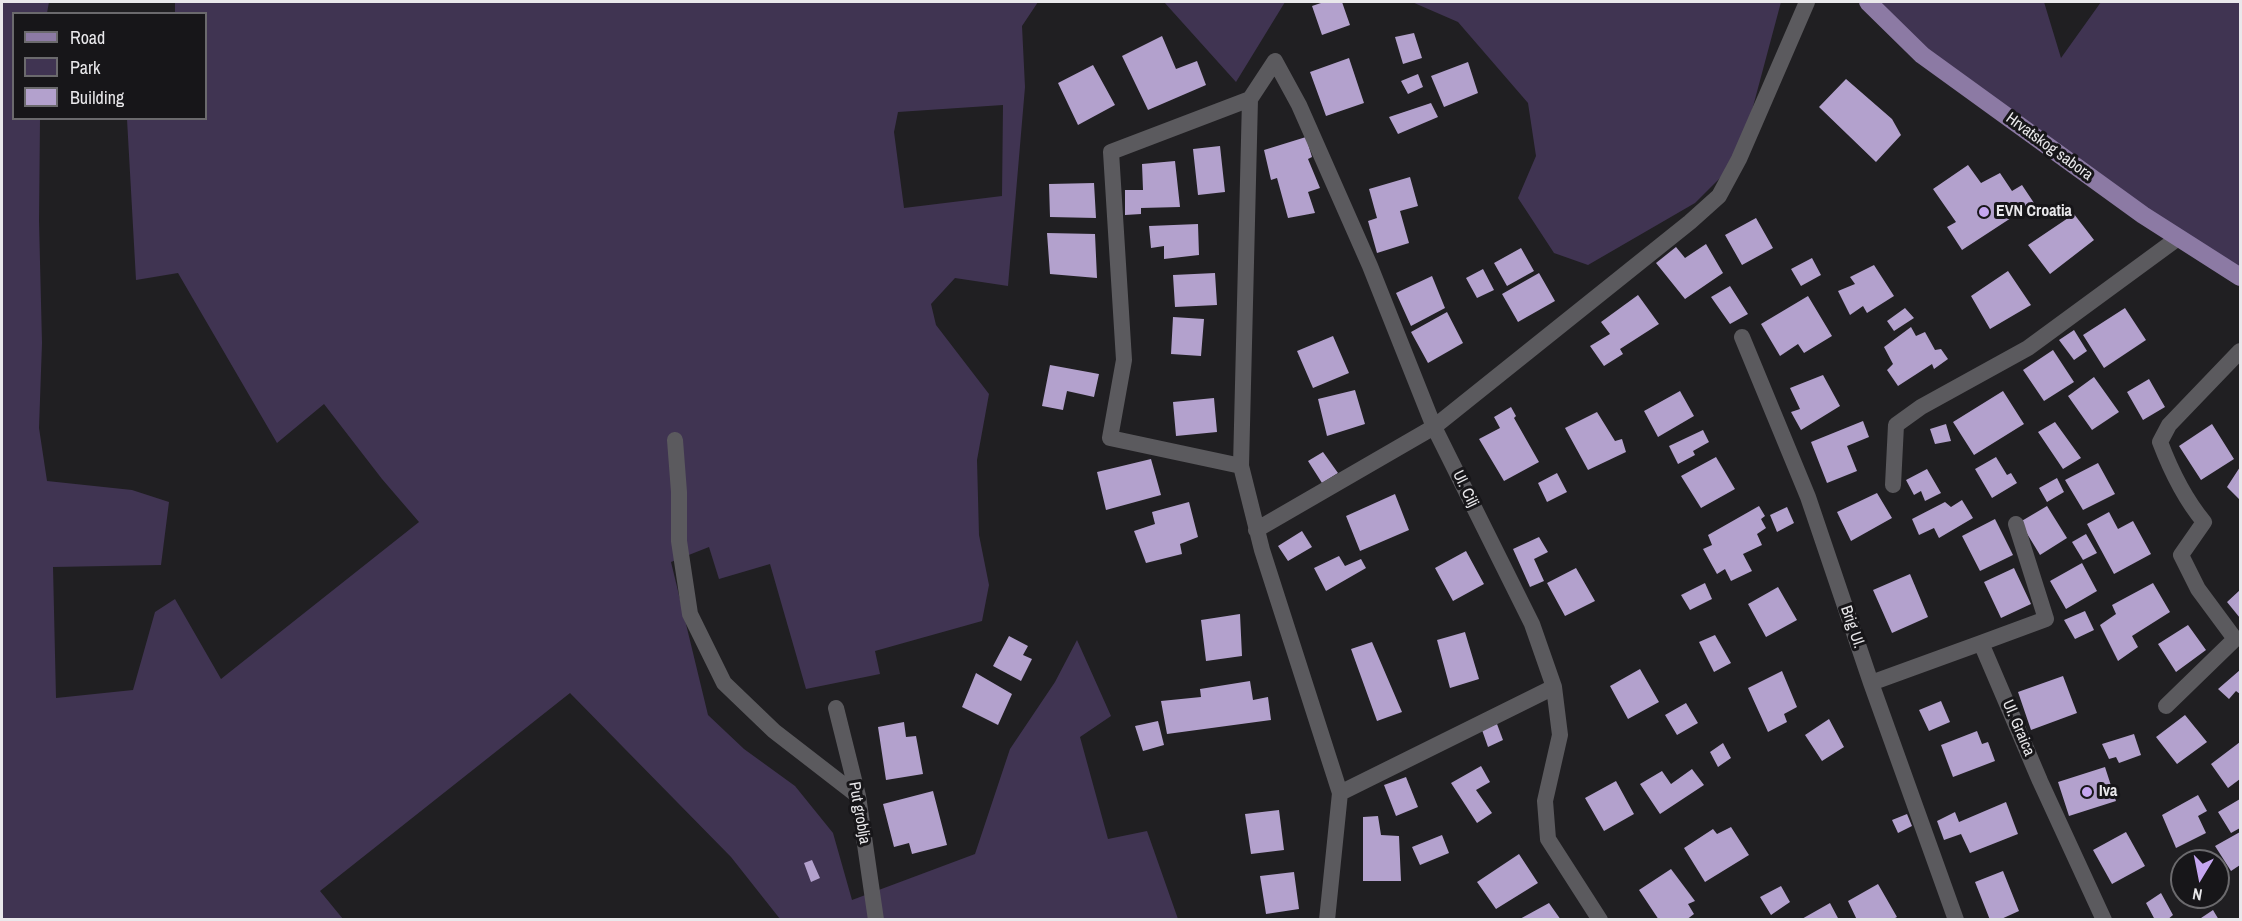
<!DOCTYPE html>
<style>
body{margin:0}
#map{position:relative;width:2242px;height:921px;overflow:hidden;background:#201f22;font-family:"Archivo Narrow",sans-serif}
canvas{display:block}
.frame{position:absolute;inset:0;border:3px solid #e9e8eb;pointer-events:none}
.legend{position:absolute;left:12px;top:12px;width:195px;height:108px;box-sizing:border-box;background:#171619;border:2px solid #6b6a6d;margin:0;padding:8px 10px;list-style:none;font-size:18px;color:#e9e8eb}
.legend li{display:flex;align-items:center;gap:12px;height:30px}
.legend b{width:30px;border:2px solid #6b6a6d}
.north{position:absolute;left:2170px;top:849px;width:60px;height:60px;box-sizing:border-box;background:#171619;border:2px solid #6b6a6d;border-radius:50%;rotate:190deg;font-size:16px;font-weight:700;line-height:24px;text-align:center;color:#e9e8eb}
.north::after{content:'';display:block;margin:auto;width:21px;height:27px;background:#c5a6f0;clip-path:polygon(50% 0,100% 100%,50% 72%,0 100%)}
</style>
<div id="map">
<canvas width="2242" height="921"></canvas>
<div class="frame"></div>
<ul class="legend">
<li><b style="height:8px;background:#8c7aa4"></b>Road</li>
<li><b style="height:16px;background:#403452"></b>Park</li>
<li><b style="height:16px;background:#b3a1cd"></b>Building</li>
</ul>
<div class="north">N</div>
</div>
<script>
const ctx = document.querySelector('canvas').getContext('2d');
ctx.lineJoin = 'round';
function fillPath(path, color) {
  ctx.fillStyle = color;
  ctx.fill(path, 'evenodd');
}
function strokePath(path, color, width, dash) {
  ctx.strokeStyle = color;
  ctx.lineWidth = width;
  ctx.lineCap = dash ? 'butt' : 'round';
  ctx.setLineDash(dash || []);
  ctx.stroke(path);
}
function drawText(font, color, halo, rows, align = 'center') {
  ctx.font = font + ' "Archivo Narrow",sans-serif';
  ctx.lineWidth = 6;
  ctx.setLineDash([]);
  ctx.textBaseline = 'middle';
  ctx.strokeStyle = halo;
  ctx.fillStyle = color;
  for (const [text, x, y, turn = 0] of rows) {
    ctx.save();
    ctx.translate(x, y);
    ctx.rotate((+turn || 0) * Math.PI / 180);
    ctx.textAlign = isNaN(turn) ? turn : align;
    if (halo) ctx.strokeText(text, 0, 0);
    ctx.fillText(text, 0, 0);
    ctx.restore();
  }
}
fillPath(new Path2D(`
 M2,2H49L47,13L14,14V118L40,119L39,221L42,343L39,428L47,481L132,490L169,502L161,565L53,567L56,698L133,690L155,612L175,599L221,679L419,522L382,479L324,404L277,443L178,273L136,280L127,119L206,118V14L175,13V2H1038L1022,26L1025,87L1008,286L955,278L931,304L936,325L989,394L977,460L979,535L989,585L982,621L875,651L880,674L806,689L770,564L719,579L709,547L671,562L708,715L744,749L795,786L833,833L852,900L975,854L1010,749L1055,682L1077,640L1111,716L1080,737L1108,839L1147,831L1178,919H780L731,857L570,693L320,891L343,919L2,920ZM1003,105L1002,196L904,208L894,132L898,112Z
 M1164,2H1285L1236,82Z
 M1412,2H1781L1739,159L1695,203L1588,265L1554,253L1518,198L1536,156L1528,103L1458,22Z
 M1868,2H2044L2061,58L2101,2H2240V277L1922,55Z`), '#403452');
fillPath(new Path2D(`
 M1324,2H1342L1350,25L1322,35L1312,6Z
 M1414,33L1422,58L1403,64L1395,37Z
 M1162,36L1176,69L1197,61L1206,85L1148,110L1122,56Z
 M1349,58L1364,103L1326,116L1310,72Z
 M1468,62L1478,93L1444,107L1431,76Z
 M1093,65L1115,105L1078,125L1058,83Z
 M1418,74L1423,87L1408,94L1401,81Z
 M1846,79L1892,119L1901,135L1876,162L1819,107Z
 M1431,103L1438,117L1398,134L1389,117Z
 M1306,137L1312,157L1308,159L1320,188L1308,192L1315,213L1288,218L1277,178L1271,180L1264,150Z
 M1220,146L1225,192L1198,195L1193,149Z
 M1175,161L1180,207L1141,208V214L1125,215V190H1143L1142,164Z
 M1968,165L1981,183L2000,173L2012,191L2022,185L2034,203L1962,250L1947,227L1956,222L1933,189Z
 M1410,177L1418,206L1400,211L1409,243L1377,253L1368,221L1377,218L1369,189Z
 M1094,183L1096,218L1050,217L1049,184Z
 M2074,214L2094,240L2050,274L2028,245Z
 M1756,218L1773,248L1742,265L1725,235Z
 M1198,224L1199,255L1164,259V246L1151,248L1149,226Z
 M1047,233L1095,234L1097,278L1050,274Z
 M1706,244L1723,273L1685,299L1656,263L1676,247L1685,258Z
 M1521,248L1534,271L1507,286L1494,263Z
 M1812,258L1821,275L1801,286L1791,269Z
 M1874,265L1894,296L1867,313L1863,306L1850,315L1838,291L1855,284L1850,277Z
 M1483,269L1494,290L1477,298L1466,278Z
 M2008,271L2031,305L1990,329L1971,296Z
 M1215,273L1217,305L1175,307L1173,275Z
 M1539,273L1555,301L1518,322L1502,294Z
 M1432,276L1445,308L1411,326L1396,293Z
 M1730,286L1748,314L1730,324L1711,297Z
 M1638,295L1659,324L1620,349L1623,354L1604,366L1590,346L1610,334L1601,322Z
 M1808,296L1832,336L1804,353L1798,344L1780,356L1761,324Z
 M1905,308L1914,318L1894,331L1887,321Z
 M2125,308L2146,340L2104,368L2083,335Z
 M1447,312L1463,343L1428,363L1411,332Z
 M1173,317L1204,319L1201,356L1171,354Z
 M1911,327L1916,336L1925,332L1935,350L1941,349L1948,359L1934,369L1932,364L1898,386L1887,370L1893,364L1884,347Z
 M2074,330L2087,351L2074,360L2059,340Z
 M1333,336L1349,373L1313,388L1297,351Z
 M2053,350L2074,382L2044,401L2023,370Z
 M1050,365L1099,374L1094,397L1067,391L1063,410L1042,406Z
 M1823,375L1840,406L1801,430L1791,412L1800,409L1790,388Z
 M2094,377L2119,412L2092,430L2068,396Z
 M2149,379L2165,407L2143,420L2127,392Z
 M1355,390L1365,424L1327,436L1318,399Z
 M1680,391L1694,416L1658,437L1644,411Z
 M2003,391L2024,424L1974,455L1953,422Z
 M1214,398L1217,432L1176,436L1173,402Z
 M1511,407L1516,416L1514,418L1539,462L1504,481L1479,439L1500,428L1494,417Z
 M1597,412L1615,441L1622,439L1626,452L1588,470L1565,428Z
 M1863,421L1869,437L1847,446L1857,471L1827,483L1811,442Z
 M2055,422L2081,458L2063,469L2038,432Z
 M1946,424L1951,441L1935,444L1930,429Z
 M2212,424L2234,459L2201,480L2179,446Z
 M1703,430L1709,442L1693,451L1695,455L1678,464L1669,446Z
 M1323,452L1338,473L1322,483L1308,461Z
 M1716,457L1735,489L1701,508L1681,476Z
 M1996,457L2007,475L2011,473L2017,483L1992,498L1975,469Z
 M1151,459L1161,495L1106,510L1097,472Z
 M2098,463L2115,494L2083,510L2065,480Z
 M2240,467V500L2227,487Z
 M1927,469L1941,493L1925,501L1921,491L1914,495L1906,480Z
 M1557,473L1567,492L1547,502L1538,483Z
 M2057,478L2064,492L2047,502L2039,488Z
 M1877,493L1892,518L1851,541L1837,512Z
 M1395,494L1409,530L1360,551L1346,516Z
 M1962,500L1973,518L1939,538L1934,528L1919,535L1912,519L1945,502L1951,507Z
 M1189,502L1198,537L1180,544L1182,554L1146,563L1134,531L1155,524L1152,512Z
 M1759,506L1765,516L1761,519L1766,528L1757,534L1762,545L1743,554L1752,571L1731,581L1725,569L1717,574L1703,549L1712,545L1708,535Z
 M2047,506L2067,538L2040,555L2020,522Z
 M1787,507L1794,523L1777,532L1770,515Z
 M2109,512L2118,529L2133,521L2151,554L2114,574L2087,524Z
 M1995,519L2013,555L1980,571L1962,536Z
 M1302,531L1312,547L1288,561L1278,546Z
 M2086,534L2097,553L2083,560L2072,542Z
 M1539,537L1548,552L1534,559L1544,581L1530,587L1513,549Z
 M1466,551L1484,584L1453,601L1435,568Z
 M1339,556L1345,566L1361,559L1366,568L1326,591L1314,568Z
 M2082,563L2097,591L2066,609L2050,581Z
 M1576,568L1595,601L1565,616L1547,583Z
 M2014,568L2031,604L2001,618L1984,582Z
 M1910,574L1928,617L1892,633L1873,590Z
 M1705,583L1712,599L1690,610L1681,595Z
 M2153,583L2170,612L2132,636L2138,647L2118,661L2100,625L2116,614L2112,605Z
 M1778,587L1797,620L1766,637L1748,604Z
 M2240,590V618L2227,602Z
 M2085,611L2094,630L2075,639L2064,620Z
 M1240,614L1242,656L1206,661L1201,620Z
 M2188,625L2206,650L2176,672L2158,644Z
 M1465,632L1479,679L1450,688L1437,640Z
 M1715,635L1731,663L1714,672L1699,642Z
 M1009,636L1028,646L1023,655L1032,659L1021,681L993,666Z
 M1372,642L1402,712L1377,721L1351,649Z
 M1640,669L1659,702L1628,719L1610,686Z
 M2240,670V694L2236,691L2229,699L2218,689Z
 M1782,671L1797,707L1784,714L1787,722L1768,732L1748,688Z
 M976,673L1012,694L998,725L962,707Z
 M2063,676L2077,713L2031,730L2018,692Z
 M1250,681L1253,700L1268,697L1271,720L1167,734L1161,701L1201,697L1200,689Z
 M1941,701L1950,722L1929,731L1919,710Z
 M1686,703L1698,723L1677,735L1665,715Z
 M2185,715L2207,742L2177,764L2156,737Z
 M1829,719L1844,747L1822,761L1805,735Z
 M1158,721L1164,745L1143,751L1135,726Z
 M904,722L906,737L916,736L923,774L886,780L878,727Z
 M1497,724L1503,740L1488,747L1482,730Z
 M1977,731L1982,744L1988,742L1995,761L1953,777L1941,745Z
 M2134,734L2141,755L2119,763L2116,757L2109,759L2102,744Z
 M2240,742V779L2228,788L2211,764Z
 M1723,743L1731,758L1718,767L1710,752Z
 M1481,766L1490,782L1476,790L1492,813L1477,823L1451,783Z
 M2105,767L2116,801L2069,816L2058,782Z
 M1692,769L1704,785L1660,814L1640,784L1662,771L1671,784Z
 M1406,777L1418,807L1396,816L1384,785Z
 M1616,781L1634,814L1604,831L1585,798Z
 M933,791L947,845L912,854L909,843L894,847L883,804Z
 M2198,795L2207,811L2198,816L2206,833L2176,848L2162,815Z
 M2240,799V828L2231,833L2218,812Z
 M2006,802L2018,834L1970,853L1961,834L1944,840L1937,821L1955,812L1959,822Z
 M1279,810L1284,850L1251,854L1245,814Z
 M1907,814L1912,826L1898,833L1892,820Z
 M1378,816L1381,835L1399,836L1401,881H1363V817Z
 M1731,827L1749,855L1705,882L1684,848L1713,829L1717,834Z
 M2126,832L2145,866L2112,884L2093,850Z
 M2240,832V865L2231,871L2215,846Z
 M1442,835L1449,853L1420,865L1412,847Z
 M1519,854L1538,883L1496,909L1477,882Z
 M812,860L820,878L811,882L804,863Z
 M1671,869L1695,901L1688,904L1694,914L1686,920H1659L1639,890Z
 M2003,871L2019,911L1999,920H1990L1975,882Z
 M1294,872L1299,909L1266,914L1260,876Z
 M1878,884L1897,917L1891,920H1857L1848,901Z
 M1781,886L1790,902L1771,915L1760,897Z
 M2161,893L2173,915L2167,920H2155L2146,903Z
 M1549,903L1561,920H1518Z
 M1830,903L1839,920H1800Z
 M2213,910L2219,920H2198Z`), '#b3a1cd');
strokePath(new Path2D(`
 M1250,99L1241,466L1262,550L1340,793L1327,920
 M1742,337L1808,497L1871,683L1956,920
 M675,440L679,492V541L690,614L724,683L774,731L858,796
 M1241,466L1110,438L1124,360L1111,152L1250,99L1275,61L1299,105L1370,266L1434,427L1532,624L1554,687L1560,735L1545,801L1548,839L1600,920
 M1893,485L1896,425L1921,407L2028,348L2178,238
 M1256,530L1434,427L1690,222L1719,196L1739,159L1807,2
 M1981,643L2046,619L2016,524
 M1871,683L1981,643L2040,781L2104,920
 M2166,706L2235,639L2198,589L2181,555L2204,522C2184,498 2171,471 2160,442L2169,425L2240,351
 M836,708L858,796L876,920
 M1340,793L1554,687`), '#5b5a5e', 16);
strokePath(new Path2D(`
 M1868,2L1922,55L2143,215L2240,277`), '#8c7aa4', 18);
for (const [x, y, r, color] of [
 [1984,212,6,"#c5a6f0"],
 [2087,792,6,"#c5a6f0"]
]) {
  const dot = new Path2D();
  dot.arc(x, y, r, 0, 2 * Math.PI);
  ctx.fillStyle = color;
  ctx.fill(dot);
  strokePath(dot, '#171619', 2);
}
drawText('16px', '#e9e8eb', '#171619', [
 ["Hrvatskog sabora",2049,147,36],
 ["Ul. Cilj",1465,489,64],
 ["Brig Ul.",1852,627,71],
 ["Ul. Graica",2018,728,67],
 ["Put groblja",859,813,80]
]);
drawText('bold 16px', '#e9e8eb', '#171619', [
 ["EVN Croatia",1996,212],
 ["Iva",2099,792]
], 'left');
</script>
